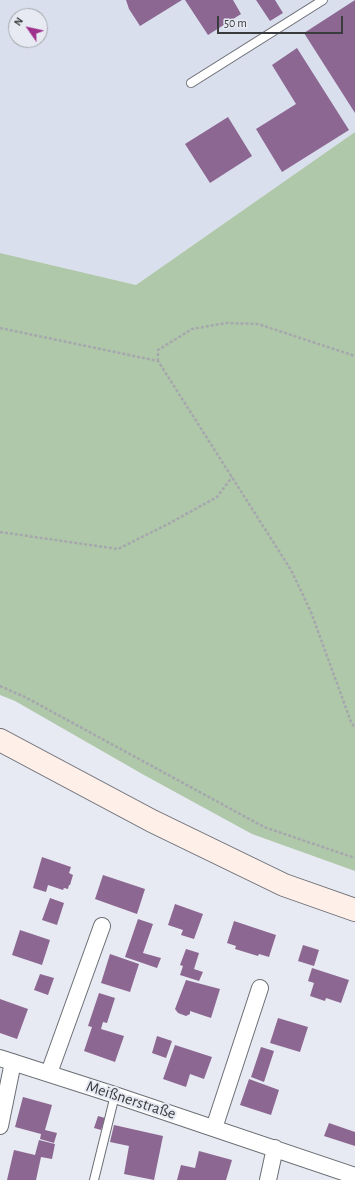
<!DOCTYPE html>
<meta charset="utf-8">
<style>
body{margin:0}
#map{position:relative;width:355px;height:1180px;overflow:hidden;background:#e7eaf2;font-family:"Alegreya Sans",sans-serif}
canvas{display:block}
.north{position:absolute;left:8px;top:8px;width:40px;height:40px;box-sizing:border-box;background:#e7eaf2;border:1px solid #a2a4aa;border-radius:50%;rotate:304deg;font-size:11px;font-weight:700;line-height:16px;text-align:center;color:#3a3b3d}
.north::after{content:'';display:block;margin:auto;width:14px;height:18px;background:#9f2f8c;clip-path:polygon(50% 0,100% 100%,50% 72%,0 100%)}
.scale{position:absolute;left:217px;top:16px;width:126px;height:18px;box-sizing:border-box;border:2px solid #3a3b3d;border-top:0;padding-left:5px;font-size:12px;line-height:14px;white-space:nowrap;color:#3a3b3d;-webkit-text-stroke:3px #e7eaf2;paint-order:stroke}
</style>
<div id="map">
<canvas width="355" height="1180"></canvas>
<div class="north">N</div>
<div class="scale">50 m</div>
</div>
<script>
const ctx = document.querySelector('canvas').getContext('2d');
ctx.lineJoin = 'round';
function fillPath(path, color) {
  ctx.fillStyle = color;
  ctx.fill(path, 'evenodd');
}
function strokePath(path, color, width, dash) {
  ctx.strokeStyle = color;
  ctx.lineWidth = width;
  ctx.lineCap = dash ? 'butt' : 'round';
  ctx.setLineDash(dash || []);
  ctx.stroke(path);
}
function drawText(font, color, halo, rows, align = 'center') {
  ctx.font = font + ' "Alegreya Sans",sans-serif';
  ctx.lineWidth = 4;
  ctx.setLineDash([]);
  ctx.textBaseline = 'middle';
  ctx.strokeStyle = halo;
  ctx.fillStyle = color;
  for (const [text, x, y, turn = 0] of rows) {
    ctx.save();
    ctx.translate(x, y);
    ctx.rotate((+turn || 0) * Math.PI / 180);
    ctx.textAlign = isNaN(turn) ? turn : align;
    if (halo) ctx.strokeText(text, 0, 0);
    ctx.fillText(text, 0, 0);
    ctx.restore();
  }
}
fillPath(new Path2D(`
 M0,0H355V132L136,285L0,253ZM16,16H40V40H16Z`), '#dadfee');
fillPath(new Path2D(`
 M355,132V871L252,834L144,775L15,701L0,695V253L136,285Z`), '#b0c8aa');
fillPath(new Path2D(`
 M126,0H182L140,26L129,9Z
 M185,0H233L241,14L208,35Z
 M256,0H275L283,13L270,21Z
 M355,0V113L304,33Z
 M297,48L349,130L282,172L256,129L296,104L272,65Z
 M228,117L252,156L210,183L185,144Z
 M42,857L71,867L69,873L73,875L70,885H69L68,889L64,888L63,890L48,885L46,892L33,888Z
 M103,875L145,889L137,914L95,899Z
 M50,898L64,903L57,925L42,920Z
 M175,904L203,914L194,939L181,935L183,930L168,925Z
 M138,919L153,924L143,953L161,958L157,968L125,957Z
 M234,921L276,935L269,957L259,954L258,956L235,949L236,946L227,943Z
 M20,930L50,940L42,965L12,955Z
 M303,945L319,950L314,966L298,961Z
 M186,949L199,953L194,969L203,972L199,981L180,975L183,966L180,965Z
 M110,954L139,964L130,992L101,983Z
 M312,968L349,980L341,1003L326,998L325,1001L310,996L314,983L308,981Z
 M40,974L54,978L48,995L34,990Z
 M186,980L220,989L211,1018L190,1011V1014L186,1016L178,1013L175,1009Z
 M99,993L115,998L107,1023L103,1022L101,1029L124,1036L115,1062L84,1051L92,1027L88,1026Z
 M0,999L28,1009L17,1039L0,1033Z
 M278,1018L308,1027L300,1052L270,1043Z
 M157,1036L172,1041L166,1058L152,1053Z
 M175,1045L212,1057L204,1079L190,1074L186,1087L163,1079Z
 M261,1047L274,1051L264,1082L251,1077Z
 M249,1079L279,1090L271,1115L240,1105Z
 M23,1097L52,1105L45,1130L57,1133L54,1143L40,1139L41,1134L15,1127Z
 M98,1116L105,1118L101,1130L94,1128Z
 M329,1123L355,1132V1146L324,1136Z
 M114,1125L163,1136L154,1180L124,1174L129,1146L110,1142Z
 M39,1140L55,1144L52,1159L41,1157L36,1180H7L14,1150L35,1155Z
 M199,1151L232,1160L226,1180H177L181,1165L195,1168Z`), '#8c6792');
const service = new Path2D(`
 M191,83L323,0
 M94,1180L115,1095`);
const minor = new Path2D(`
 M0,1058L115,1095L355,1176
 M49,1073L102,926
 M0,1126L13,1062
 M214,1128L260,988
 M268,1180L275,1148`);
const secondary = new Path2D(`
 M0,740L152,821L284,885L355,910`);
strokePath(service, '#6c6e75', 10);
strokePath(minor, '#6c6e75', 18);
strokePath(secondary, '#6c6e75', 24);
strokePath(new Path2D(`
 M0,328L158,361L291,570L311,612L351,722L355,728
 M158,361V350L192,329L226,323L258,324L355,356
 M0,532L118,549L168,524L217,497L232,477
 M0,686L25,697L264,827L355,858`), '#a5a7ad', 2.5, [3, 2]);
strokePath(service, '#fff', 8);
strokePath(minor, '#fff', 16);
strokePath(secondary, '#feefe9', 22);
drawText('16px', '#3a3b3d', '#e7eaf2', [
 ["Meißnerstraße",131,1100,18]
]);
</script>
